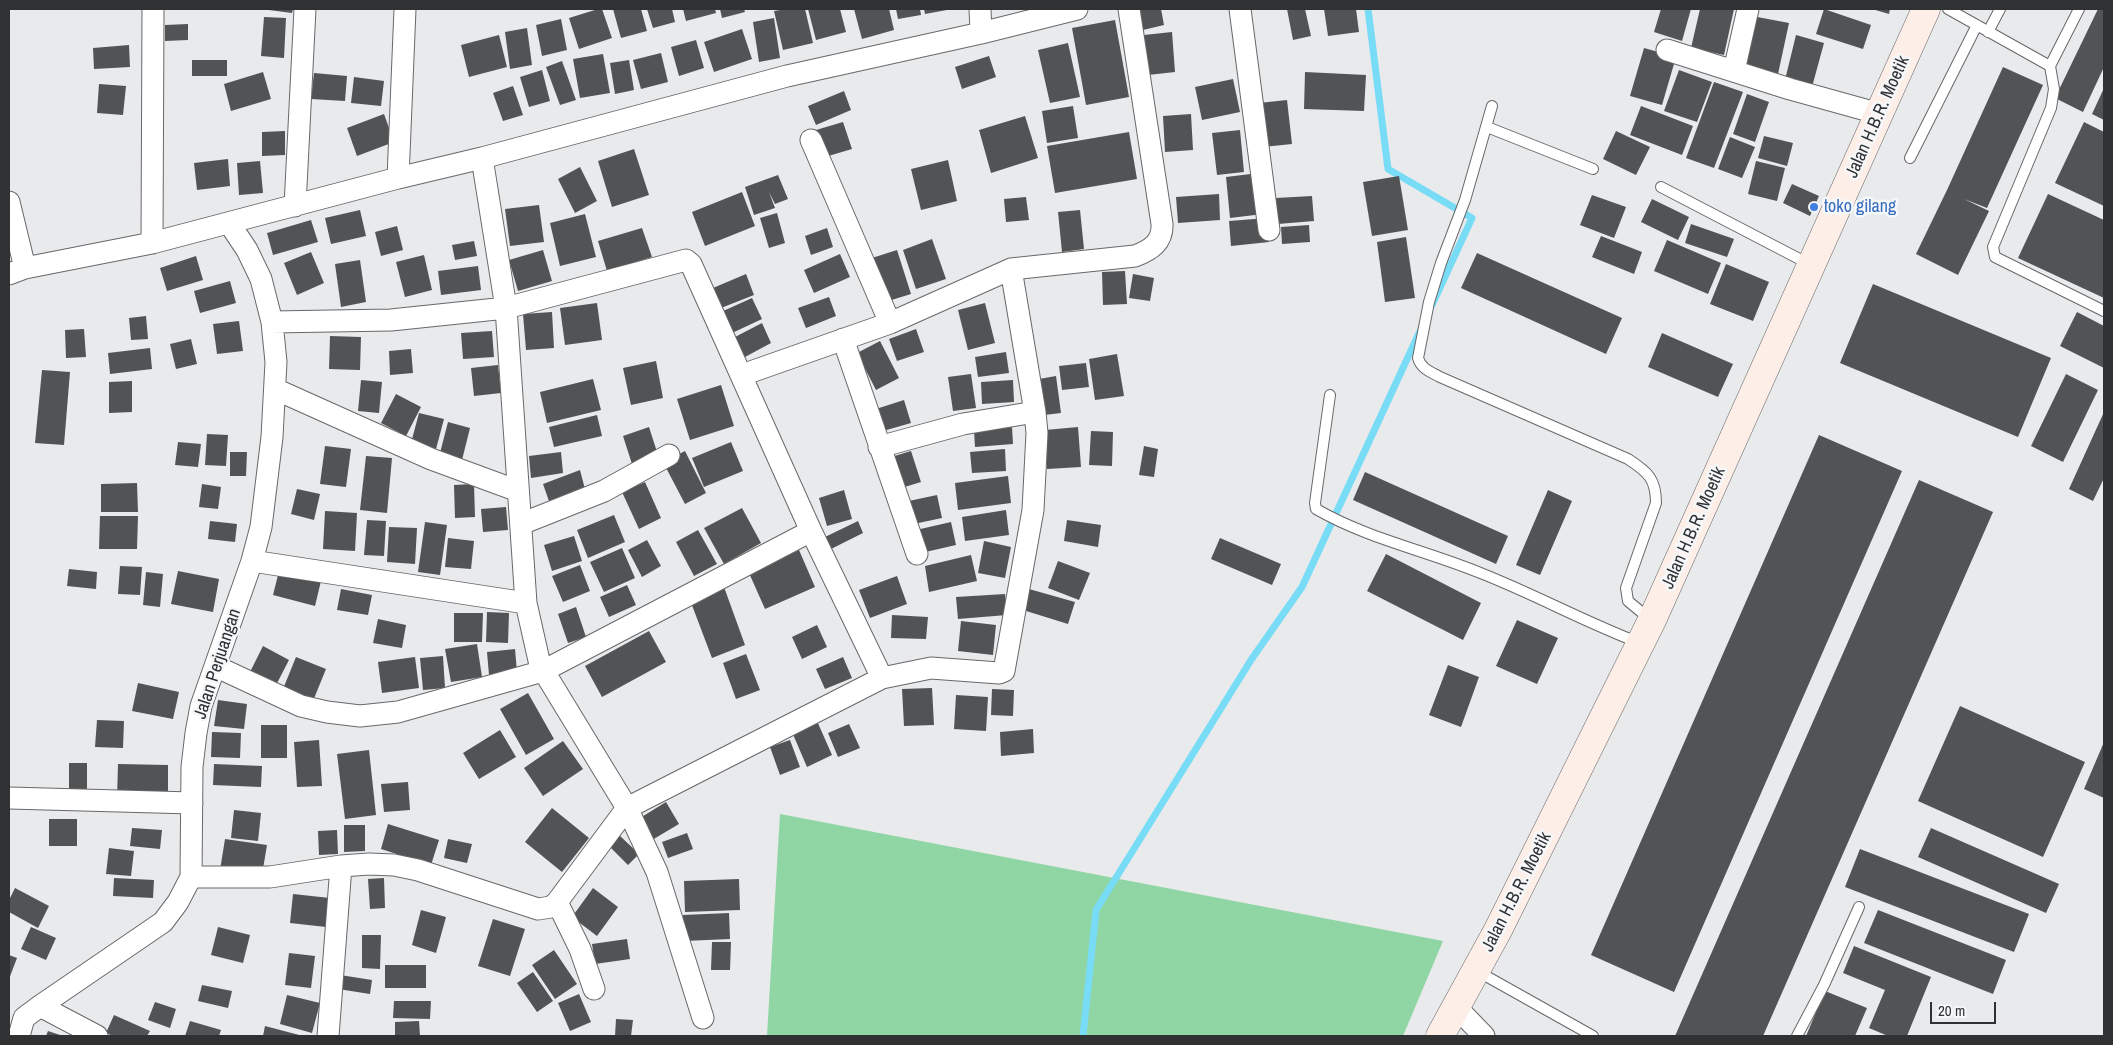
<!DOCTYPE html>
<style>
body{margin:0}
#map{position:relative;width:2113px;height:1045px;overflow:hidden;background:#e8eaec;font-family:"Archivo Narrow",sans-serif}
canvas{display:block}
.frame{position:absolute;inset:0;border:10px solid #303132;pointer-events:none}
.scale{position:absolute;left:1930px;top:1002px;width:66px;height:22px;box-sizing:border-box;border:2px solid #303132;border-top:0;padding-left:6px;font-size:15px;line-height:18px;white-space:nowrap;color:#303132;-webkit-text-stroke:4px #f5f7f9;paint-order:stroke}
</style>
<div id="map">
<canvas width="2113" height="1045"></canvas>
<div class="frame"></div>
<div class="scale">20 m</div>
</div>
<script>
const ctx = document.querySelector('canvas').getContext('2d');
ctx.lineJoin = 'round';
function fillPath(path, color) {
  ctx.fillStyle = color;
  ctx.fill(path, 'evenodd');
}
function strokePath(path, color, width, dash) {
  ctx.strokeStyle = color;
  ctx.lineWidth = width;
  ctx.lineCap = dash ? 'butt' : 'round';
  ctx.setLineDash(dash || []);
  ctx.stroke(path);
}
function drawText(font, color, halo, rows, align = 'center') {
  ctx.font = font + ' "Archivo Narrow",sans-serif';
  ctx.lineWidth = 5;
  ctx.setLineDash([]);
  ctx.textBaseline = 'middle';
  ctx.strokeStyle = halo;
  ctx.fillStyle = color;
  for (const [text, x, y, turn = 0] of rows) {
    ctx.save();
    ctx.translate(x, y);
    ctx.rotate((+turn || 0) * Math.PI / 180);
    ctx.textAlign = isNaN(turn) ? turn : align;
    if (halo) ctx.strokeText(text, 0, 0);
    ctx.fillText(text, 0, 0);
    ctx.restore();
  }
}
fillPath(new Path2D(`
 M780,814L1443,941L1403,1036H767Z`), '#90d5a4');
strokePath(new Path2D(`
 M1368,9L1388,169L1472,218L1432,305
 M1083,1036L1096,910L1251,660L1302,587L1420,331`), '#78dcf7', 7);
fillPath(new Path2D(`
 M261,9H293L292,13Z
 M598,9H602L612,38L579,49L569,18Z
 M613,9H641L647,31L621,38Z
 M647,9H672L675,22L653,28Z
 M683,9H715L716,13L686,21Z
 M720,9H744L745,12L722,18Z
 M786,9H805L813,43L783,50L774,11Z
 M808,9H840L846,32L816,40Z
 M854,9H889L894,30L862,39Z
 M896,9H920L921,15L898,19Z
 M924,9H947V10L925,14Z
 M1138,9H1161L1164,25L1143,30Z
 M1287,9H1305L1311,36L1293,40Z
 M1324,9H1356L1359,32L1328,36Z
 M1661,9H1691L1682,41L1654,32Z
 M1700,9H1734L1724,55L1691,48Z
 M1824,9L1871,25L1863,49L1816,34Z
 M1872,9H1890L1889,14Z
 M2098,9H2104V67L2083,112L2055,98Z
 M1752,16L1789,23L1778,74L1742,66Z
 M264,17L286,18L284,58L261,56Z
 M774,18L780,58L759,62L753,22Z
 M561,19L567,50L542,56L536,25Z
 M1115,20L1129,97L1086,105L1072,28Z
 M188,24V40L165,41V25Z
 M527,28L532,65L510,69L505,32Z
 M742,29L752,59L714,72L704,42Z
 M1172,32L1175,72L1148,75L1144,35Z
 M499,35L507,67L469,77L461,45Z
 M1796,35L1824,43L1812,87L1785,80Z
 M696,40L704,68L679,76L671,47Z
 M1068,43L1080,97L1050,103L1038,50Z
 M129,45L130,67L94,69L93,48Z
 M1644,48L1676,57L1662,105L1630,96Z
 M661,53L668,82L641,89L633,60Z
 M603,54L610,93L580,98L573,59Z
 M989,56L996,77L962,89L955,67Z
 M192,60H227V76H192Z
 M629,60L634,90L615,94L610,63Z
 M562,61L576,100L560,105L546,67Z
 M2003,67L2043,85L1987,208L1964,199L1989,211L1958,275L1916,254L1947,190Z
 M542,70L550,101L529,107L520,77Z
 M1679,70L1712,82L1697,122L1664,111Z
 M263,72L271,99L231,111L224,84Z
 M1305,72L1366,75L1364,111L1304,109Z
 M314,73L347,76L345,101L311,99Z
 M354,77L384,81L381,106L351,103Z
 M1233,79L1240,112L1202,120L1195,87Z
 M1714,82L1743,92L1714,168L1686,158Z
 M99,84L126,86L123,115L97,113Z
 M513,86L523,115L503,121L493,93Z
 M2104,88V120L2092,114Z
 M844,91L851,110L816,125L808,106Z
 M1747,94L1769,102L1755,142L1733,134Z
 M1287,100L1292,144L1263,147L1259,103Z
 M1073,106L1078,138L1047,143L1042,111Z
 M1641,106L1693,126L1682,155L1630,135Z
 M384,114L394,142L357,156L347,128Z
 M1191,114L1193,150L1165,152L1163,116Z
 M1025,116L1038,158L991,173L979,130Z
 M843,122L852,149L825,157L816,130Z
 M2084,122L2104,132V206L2055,183Z
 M1240,130L1244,172L1217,175L1212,133Z
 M285,131V155L262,156V132Z
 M1616,131L1650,147L1636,175L1603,159Z
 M1129,132L1137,179L1055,193L1047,146Z
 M1764,136L1793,143L1787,166L1758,158Z
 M1730,137L1755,147L1742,178L1718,169Z
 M634,149L649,195L612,207L598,161Z
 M228,159L230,186L197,190L194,163Z
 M948,160L957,201L921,210L911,169Z
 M260,161L263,193L239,195L237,163Z
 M1756,161L1785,168L1777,201L1748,194Z
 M580,167L597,201L575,213L558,179Z
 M1259,173L1263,214L1230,218L1226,177Z
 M778,175L788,199L775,204L769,192L775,208L754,215L745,187Z
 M1399,176L1408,230L1372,236L1363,182Z
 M1792,184L1819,196L1810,216L1783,203Z
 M742,192L755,226L705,246L692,212Z
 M1219,194L1220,220L1178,223L1176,197Z
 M2048,194L2104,220V298L2018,258Z
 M1592,195L1626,207L1614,238L1580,225Z
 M1312,196L1314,221L1278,224L1276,198Z
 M1026,197L1029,220L1006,222L1004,199Z
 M1652,199L1689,217L1678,240L1641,222Z
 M539,205L544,242L510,246L505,209Z
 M360,210L366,236L331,244L325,218Z
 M1080,210L1084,249L1062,252L1058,212Z
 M777,213L785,243L769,248L760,218Z
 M585,214L596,257L560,266L550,223Z
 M1267,218L1269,242L1231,246L1229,221Z
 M311,220L318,242L273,255L267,233Z
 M1691,224L1734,239L1727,257L1685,243Z
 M1309,225L1310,242L1282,244L1281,227Z
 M397,226L403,250L381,256L375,232Z
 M642,228L652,257L607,271L598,241Z
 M827,228L833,247L811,255L805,236Z
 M1601,236L1642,252L1634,274L1592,257Z
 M1406,237L1415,298L1385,302L1377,242Z
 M932,239L946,279L916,289L903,250Z
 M1667,240L1721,263L1708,294L1654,271Z
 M474,241L477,256L455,260L452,245Z
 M543,250L552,281L518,291L509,260Z
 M897,250L911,294L885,302L872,258Z
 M311,252L324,283L297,295L284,263Z
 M1477,253L1622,318L1606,354L1461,288Z
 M840,254L850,277L814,293L804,270Z
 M424,255L432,290L405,297L396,262Z
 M196,256L203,280L167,291L160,268Z
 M360,260L366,302L341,307L335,264Z
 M1726,264L1769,282L1753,321L1710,304Z
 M478,266L481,290L441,295L438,271Z
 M1125,271L1127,304L1103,305L1102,272Z
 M746,274L754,295L721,308L713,288Z
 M1133,274L1154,278L1150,301L1129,298Z
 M230,281L236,303L200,313L194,291Z
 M1873,284L2051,358L2018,437L1840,363Z
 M829,297L836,316L806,328L798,308Z
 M752,298L762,319L730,334L721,312Z
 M597,303L602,340L565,345L560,308Z
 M985,303L995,343L968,350L958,310Z
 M552,312L554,348L526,350L523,314Z
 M2077,312L2104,326V368L2060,346Z
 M146,316L148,339L131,340L129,318Z
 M239,321L243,351L217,354L213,324Z
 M762,323L771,343L745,357L735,337Z
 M84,329L86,357L66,358L65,330Z
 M916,329L924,352L897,361L889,339Z
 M492,331L494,357L463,359L461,333Z
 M1662,333L1733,364L1718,397L1648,367Z
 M330,336L361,337L360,370L329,369Z
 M191,339L197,364L176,369L170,344Z
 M880,341L899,378L876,390L857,353Z
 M150,348L152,369L110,374L108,353Z
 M411,349L413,373L390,375L389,351Z
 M1006,352L1009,373L978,377L975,357Z
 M1117,354L1124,396L1095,400L1089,359Z
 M656,361L663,398L631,405L623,368Z
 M1086,363L1089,387L1062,390L1059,366Z
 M498,365L501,393L474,396L471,368Z
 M42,370L70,372L64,445L35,443Z
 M971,374L976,408L953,411L948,377Z
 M2066,374L2098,390L2063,462L2031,446Z
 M1056,376L1061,413L1044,415L1039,379Z
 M593,379L601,410L547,423L540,392Z
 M361,380L382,382L379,413L358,411Z
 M1013,380L1014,402L982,404L981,382Z
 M132,381V412L109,413V382Z
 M721,385L734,426L690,440L677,399Z
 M396,394L421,407L406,436L381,423Z
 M904,400L911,423L883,431L876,409Z
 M2104,412V478L2093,501L2069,489Z
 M419,413L444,419L436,449L411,443Z
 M597,415L602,436L554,447L549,427Z
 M448,422L470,428L462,460L440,453Z
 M649,427L658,455L632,464L623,436Z
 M1012,427L1013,444L975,447L974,430Z
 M1078,427L1081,467L1047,469L1045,430Z
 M1091,431L1113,432L1112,466L1089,465Z
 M207,434L228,435L226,466L205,465Z
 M1819,435L1902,471L1674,992L1591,955Z
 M178,442L201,444L198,467L175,465Z
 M731,442L743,471L704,487L692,458Z
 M325,446L351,449L346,487L320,484Z
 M1144,446L1158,449L1154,477L1139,475Z
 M1005,449L1006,471L972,473L970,452Z
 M685,451L706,493L685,504L663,462Z
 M911,451L921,482L898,489L888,458Z
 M230,452H247L246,476H230Z
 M561,452L563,473L531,478L529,456Z
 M366,456L392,458L387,513L360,510Z
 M580,470L586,493L550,504L543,484Z
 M1365,472L1508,536L1496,564L1353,500Z
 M1008,476L1011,503L958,510L955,483Z
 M1919,480L1993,512L1763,1036H1675Z
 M645,482L661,518L639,529L622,492Z
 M137,483L138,512H101V484Z
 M202,484L221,487L218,509L199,507Z
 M474,484L475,517L455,518L454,485Z
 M297,489L320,494L314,520L291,514Z
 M844,490L852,519L827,526L819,498Z
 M1548,490L1572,501L1540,575L1516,565Z
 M937,495L942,518L909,525L904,502Z
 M506,507L508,530L483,532L481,509Z
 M742,508L761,543L724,564L704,528Z
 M1006,510L1009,535L965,541L962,517Z
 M325,511L357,513L355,551L323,549Z
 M614,515L625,542L588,558L577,530Z
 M100,516H138L137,549H99Z
 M367,520L386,521L384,556L364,555Z
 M1067,520L1101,525L1098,547L1064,541Z
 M210,521L237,524L235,542L208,539Z
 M858,521L863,533L831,549L825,537Z
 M425,522L447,525L440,575L418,572Z
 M951,522L956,545L921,553L916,530Z
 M389,527L417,528L415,564L387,562Z
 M698,530L717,564L694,576L676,542Z
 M574,536L582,561L552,571L544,545Z
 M448,538L474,541L471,569L445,567Z
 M1220,538L1281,564L1272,585L1211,559Z
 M647,540L661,566L642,577L628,550Z
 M984,541L1011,547L1005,578L978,573Z
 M622,548L635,578L604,592L590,562Z
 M799,550L815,587L765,609L749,573Z
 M1386,554L1481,603L1463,640L1367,591Z
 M971,555L977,581L929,592L925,566Z
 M1058,561L1090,573L1079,600L1048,588Z
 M580,565L590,591L563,602L552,576Z
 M120,566L142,567L140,595L118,594Z
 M69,569L97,572L96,589L67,586Z
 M178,571L219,579L213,612L171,604Z
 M279,571L321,581L315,606L273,595Z
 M146,572L163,574L160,607L143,605Z
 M897,576L907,604L870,618L859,590Z
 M627,585L636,605L609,617L600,597Z
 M724,587L745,645L712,658L690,600Z
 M341,589L372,595L368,615L337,610Z
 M1029,589L1075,602L1068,624L1023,610Z
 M1005,594L1007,615L958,619L956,597Z
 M576,607L586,637L568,643L558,614Z
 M487,612L509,613L508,643L486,642Z
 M454,613H483L482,642H454Z
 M892,615L928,617L926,639L891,638Z
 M378,619L406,625L402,648L373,643Z
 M1517,620L1558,638L1537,684L1496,666Z
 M961,621L996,625L993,655L958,651Z
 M817,625L827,647L802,659L792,637Z
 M649,631L666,662L602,697L585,666Z
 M477,644L482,677L451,682L445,649Z
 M263,646L289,660L274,689L248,676Z
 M515,649L517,672L489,675L487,652Z
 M746,654L760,690L736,699L723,663Z
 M443,656L445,688L423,690L420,658Z
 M296,657L326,669L313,701L283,689Z
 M415,657L419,688L382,693L378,662Z
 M843,657L852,678L825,689L816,669Z
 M1448,665L1479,677L1461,727L1429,715Z
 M138,683L179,692L173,719L132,711Z
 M932,688L934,725L904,726L902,689Z
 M992,689L1014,690L1013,716L991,715Z
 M528,693L554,739L526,755L500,709Z
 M956,695L988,697L986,731L954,729Z
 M218,700L247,704L244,729L214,726Z
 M1960,706L2085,762L2043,857L1918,801Z
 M97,720L124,721L123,748L95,747Z
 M817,721L832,755L807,767L792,732Z
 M849,724L860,748L838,757L828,733Z
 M261,725H287V758H261Z
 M1033,729L1034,753L1001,756L1000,732Z
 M500,730L516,757L479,779L463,753Z
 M212,732L241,733L240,758L211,757Z
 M319,740L322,786L297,787L294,742Z
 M790,740L800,767L780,775L770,747Z
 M563,741L583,769L543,796L524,768Z
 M2104,742V798L2084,789Z
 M369,750L376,815L345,819L337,754Z
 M69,763H87V796H69Z
 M118,764L168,765V800L117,799Z
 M214,764L262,766L261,787L213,785Z
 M408,782L410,810L384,812L381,784Z
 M666,802L679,824L652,840L640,818Z
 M552,808L589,838L562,872L525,842Z
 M234,810L261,813L258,841L231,838Z
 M49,819H77V846H49Z
 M388,824L439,840L431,865L381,849Z
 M344,825H365V851L344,852Z
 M132,828L162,830L160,849L130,846Z
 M1931,828L2059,884L2046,913L1918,857Z
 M337,830L338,854L319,855L318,831Z
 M617,833L639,854L628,865L607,844Z
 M687,833L693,849L668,858L662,842Z
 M225,839L267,845L262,875L220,870Z
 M448,839L472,844L467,863L444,858Z
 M109,848L134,851L131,876L106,874Z
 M1860,849L2029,914L2014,952L1845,887Z
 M114,878L154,880L153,898L113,896Z
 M384,878L385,908L370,909L368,879Z
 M739,879L740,910L685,912L684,881Z
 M15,888L49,906L38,928L9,912V900Z
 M593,888L618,907L597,936L572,917Z
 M293,894L330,898L326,927L290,923Z
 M421,910L446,917L436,953L412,945Z
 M1878,910L2006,960L1993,994L1864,943Z
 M729,913L730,939L684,941L683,915Z
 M493,919L525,929L510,976L478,966Z
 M31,927L56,938L46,960L21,949Z
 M218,927L250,935L243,963L211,955Z
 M362,935H381L380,969L362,968Z
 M627,939L630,959L595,964L592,944Z
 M712,942H731L730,970H711Z
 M1854,946L1931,977L1907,1036H1888L1869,1028L1885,990L1843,973Z
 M554,950L577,984L555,999L532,965Z
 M289,953L315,956L311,988L285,985Z
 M9,955L17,958L9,979Z
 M385,965H426V988H385Z
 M533,972L553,1001L537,1012L517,983Z
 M340,975L372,980L370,994L338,989Z
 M202,985L232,991L228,1008L198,1001Z
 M1825,991L1867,1008L1855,1036H1806Z
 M579,994L591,1022L570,1031L558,1003Z
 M287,995L320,1003L312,1033L280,1024Z
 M394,1001H431L430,1019L393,1018Z
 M155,1002L176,1009L170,1028L148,1020Z
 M114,1015L150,1031L147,1036H113L106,1033Z
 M616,1019L633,1020L631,1036H615Z
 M190,1021L221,1030L219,1036H185Z
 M419,1021L420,1036H395V1022Z
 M265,1026L303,1036H263Z
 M48,1031L63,1036H46Z`), '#525355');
const lane = new Path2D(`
 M1948,9L2050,66
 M2079,9L2050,66L2054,89L2051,108L1993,247L1995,257L2104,311
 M1988,32L2000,9
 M1492,106L1465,200L1441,263L1429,302L1418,358C1421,369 1431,372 1440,377L1628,459C1648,472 1656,479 1656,503L1626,588L1628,601L1651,620
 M1487,127L1593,169
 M1910,158L1977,25
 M1661,187L1811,265
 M1330,395L1315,503L1316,509C1368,539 1428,551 1483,574C1536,595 1587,623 1640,643
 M1477,971L1593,1036
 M1797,1036L1824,985L1859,907`);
const street = new Path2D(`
 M980,9L981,33
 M1240,9L1269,230
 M1667,50L1790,89L1880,114
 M1734,71L1748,9
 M811,140L890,323
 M482,158L506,308L526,603L540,665L627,808L657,872L703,1018
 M398,178L405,9
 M9,202L25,268
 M295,206L305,9
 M152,243L153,9
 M9,274L25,268L152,243L398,178L482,158L787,76L981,33L1077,9
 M272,322L391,320L506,308L686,260L691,264L811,531L882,678
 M843,339L917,554
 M742,375L890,323L1011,269L1135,256C1151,250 1163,242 1162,224L1129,9
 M275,389L431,459L518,491
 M879,447L963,424L1035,412
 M521,524L604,491L669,455
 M252,561L526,603
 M215,666L301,706L327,712L360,716L398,712L543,671L811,531
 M9,798L192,803
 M191,877H270L341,866L369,864L394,865L418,870L538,909L551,907L557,902L627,808L882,678L931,668L999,673L1004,671L1033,510L1037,433L1035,412L1011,269
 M557,902L580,949L594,989
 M40,1006L97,1036
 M1456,1007L1484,1036
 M19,1036L24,1018L40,1006L163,922L178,902L191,877L192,767L196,733L201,706L252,561L261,527L272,437L276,362L272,322L261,279L247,250L229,223
 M328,1036L341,866`);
const secondary = new Path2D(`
 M1440,1036L1498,930L1652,620L1926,9`);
strokePath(lane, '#67686a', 12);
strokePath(street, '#67686a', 23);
strokePath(secondary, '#67686a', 29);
strokePath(lane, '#fff', 10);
strokePath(street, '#fff', 21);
strokePath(secondary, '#feeee8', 28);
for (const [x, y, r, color] of [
 [1814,207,5,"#3f7fe0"]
]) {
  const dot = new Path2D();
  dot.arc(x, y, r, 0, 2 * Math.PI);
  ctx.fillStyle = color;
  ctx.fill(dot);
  strokePath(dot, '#f5f7f9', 2);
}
drawText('18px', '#303132', '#f5f7f9', [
 ["Jalan H.B.R. Moetik",1878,117,-66],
 ["Jalan H.B.R. Moetik",1694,528,-66],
 ["Jalan Perjuangan",218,664,-72],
 ["Jalan H.B.R. Moetik",1517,892,-63]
]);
drawText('18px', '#366cbe', '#f5f7f9', [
 ["toko gilang",1824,207]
], 'left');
</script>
